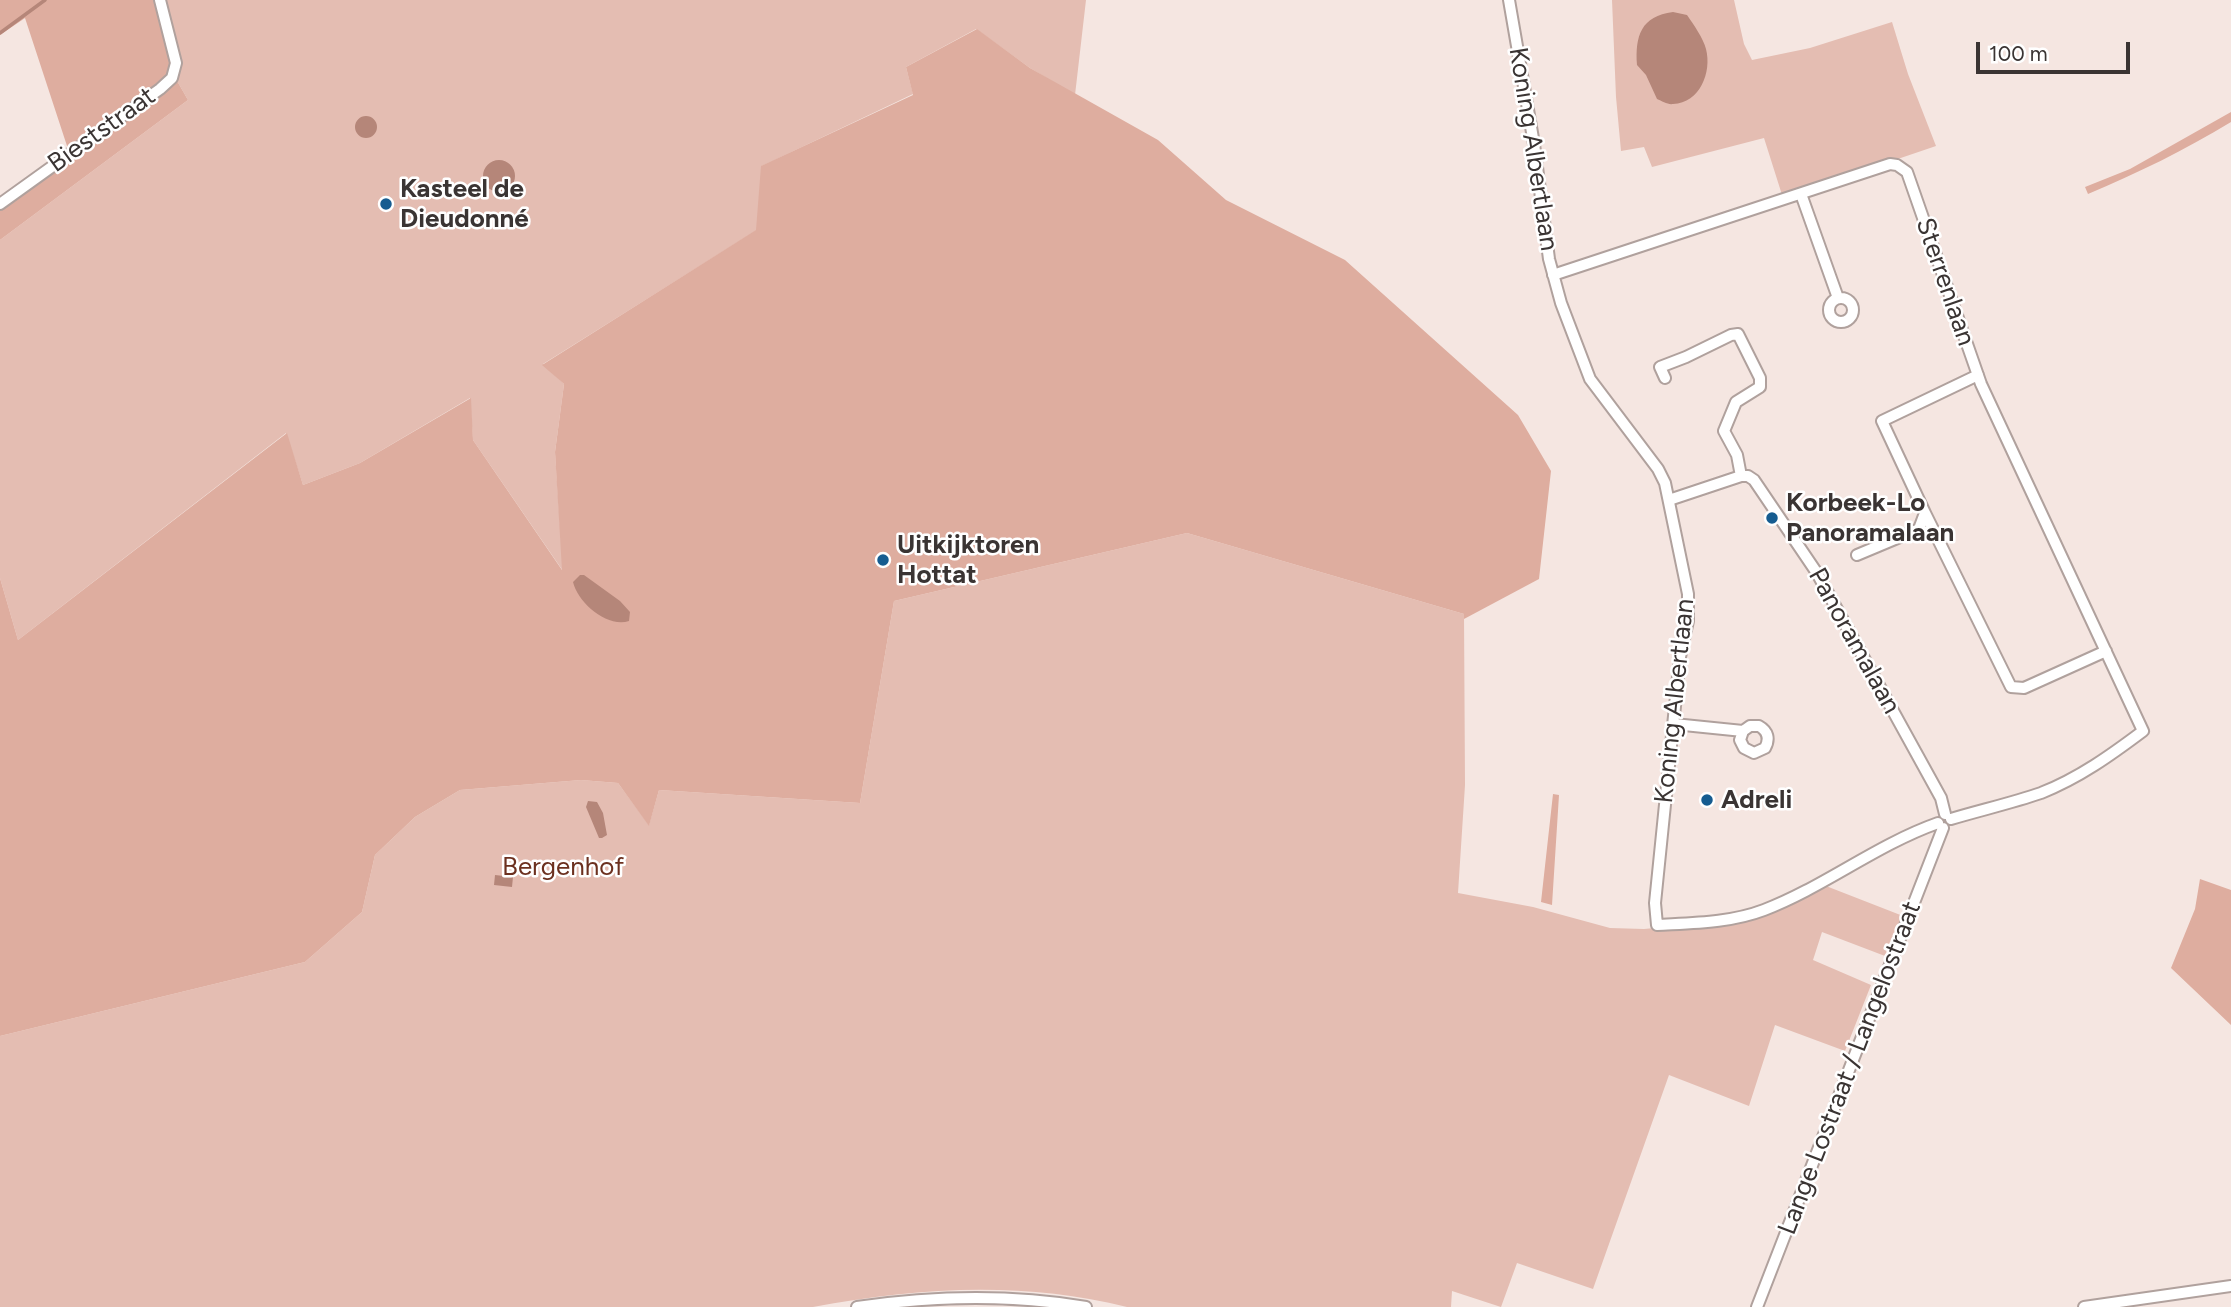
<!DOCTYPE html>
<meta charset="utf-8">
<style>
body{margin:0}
#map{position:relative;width:2231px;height:1307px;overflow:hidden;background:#f5e6e1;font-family:Figtree,sans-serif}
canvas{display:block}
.scale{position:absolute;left:1976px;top:42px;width:154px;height:32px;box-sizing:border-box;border:4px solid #3a3433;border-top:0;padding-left:9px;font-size:21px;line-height:24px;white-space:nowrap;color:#3a3433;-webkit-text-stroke:5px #fff;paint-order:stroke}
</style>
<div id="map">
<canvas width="2231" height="1307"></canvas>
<div class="scale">100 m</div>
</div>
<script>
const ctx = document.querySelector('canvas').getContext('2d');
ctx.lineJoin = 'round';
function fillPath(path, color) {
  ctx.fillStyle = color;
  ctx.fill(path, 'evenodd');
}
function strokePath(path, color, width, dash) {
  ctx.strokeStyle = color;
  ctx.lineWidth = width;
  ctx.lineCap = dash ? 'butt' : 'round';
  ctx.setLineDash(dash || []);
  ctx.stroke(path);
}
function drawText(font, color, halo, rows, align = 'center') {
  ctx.font = font + ' Figtree,sans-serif';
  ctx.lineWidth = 5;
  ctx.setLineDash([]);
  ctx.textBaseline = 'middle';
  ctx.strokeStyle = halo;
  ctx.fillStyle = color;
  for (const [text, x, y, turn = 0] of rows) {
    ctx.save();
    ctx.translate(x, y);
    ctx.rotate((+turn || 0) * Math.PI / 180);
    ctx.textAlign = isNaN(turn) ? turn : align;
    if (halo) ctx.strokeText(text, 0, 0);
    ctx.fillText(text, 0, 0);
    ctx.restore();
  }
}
fillPath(new Path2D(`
 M163,0H1086L1075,95L1030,68L976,29L906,67L913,94L762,166L757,230L543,364L564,384L555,452L563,571L473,440L470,398L360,463L303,485L286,433L18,640L0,578V240L188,100L176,79Z
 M1612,0H1734L1744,44L1752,60L1810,48L1892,22L1908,74L1936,146L1783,198L1764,138L1652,167L1644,147L1621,151L1616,97Z
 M1187,533L1464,614L1465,785L1458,893L1533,907L1610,928L1644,929L1739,920L1764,913L1826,886L1903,916L1885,956L1822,932L1813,960L1871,985L1845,1051L1775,1025L1749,1106L1669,1075L1593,1289L1517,1263L1501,1307L1452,1291L1451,1307H1127C1024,1281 917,1287 813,1307H0V1036L305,962L362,912L375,855L415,817L460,790L581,780L618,783L649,825L659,790L860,803L894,601Z`), '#e4bdb2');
fillPath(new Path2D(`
 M0,0H157L174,66L172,73L69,152L25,18L0,35Z
 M977,29L1030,68L1158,140L1226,200L1345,260L1518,415L1551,471L1539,579L1464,619V614L1187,533L894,601L860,803L659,790L649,826L618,783L581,780L460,790L415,817L375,855L362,912L305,962L0,1036V578L18,640L287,433L303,485L360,463L471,398L473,440L562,570L555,452L564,384L542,365L756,230L761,166L913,95L906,67Z
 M176,79L188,100L0,240V209Z
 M2231,112V122C2185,150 2138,173 2088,194L2085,187L2130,169Z
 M1553,794L1559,795L1552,905L1541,902Z
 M2200,879L2231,890V1025L2171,968L2195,909Z`), '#dead9f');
fillPath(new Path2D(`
 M1673,12L1687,15C1694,25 1703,38 1706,49C1712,72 1700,103 1673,104C1668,105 1662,101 1657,99L1646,75L1637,65C1635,36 1641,16 1673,12Z
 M355 127a11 11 0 1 1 22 0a11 11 0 1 1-22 0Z
 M483 176a16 16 0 1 1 32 0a16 16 0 1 1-32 0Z
 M580,575H584L620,601L630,612L629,621C607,628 578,603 573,582Z
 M588,801L597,802L603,813L607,835L602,838H599L586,807Z
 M495,875L513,877L512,887L494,885Z`), '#b58679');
strokePath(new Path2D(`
 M0,33L45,0`), '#b58679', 3.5);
const minor = new Path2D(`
 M1509,0L1534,144L1549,259L1561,303L1590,379L1658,469L1665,483L1688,594V621L1680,657L1655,903L1657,925C1692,923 1730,923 1764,910C1824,887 1876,845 1938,823
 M1801,194L1838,298
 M0,204L160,89L172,78L176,63L160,0
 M1553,275L1890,164L1897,165L1907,172L1981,384L2143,731C2111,755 2079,778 2041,793C2012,803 1981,810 1951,819
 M1829 310a12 12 0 1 1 24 0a12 12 0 1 1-24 0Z
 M1665,378L1660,367L1686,357L1731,335L1738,334L1760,378V387L1736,402L1724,431L1737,455L1741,476
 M1669,500L1741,476H1748L1754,480L1817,573L1941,798L1945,814
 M1925,513L1882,421L1978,375
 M1936,537L1919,529L1925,513L2011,687L2024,688L2106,651
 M1857,555L1919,529
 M1674,724L1743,731L1750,726H1759C1768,731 1770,739 1765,748L1754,753L1744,748L1740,740L1743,731
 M857,1307C933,1296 1009,1294 1086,1307
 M1757,1307L1943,828
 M2084,1307L2231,1286`);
strokePath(minor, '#b0a19d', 14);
strokePath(minor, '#fff', 10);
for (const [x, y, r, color] of [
 [386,204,7,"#165c90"],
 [1772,518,7,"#165c90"],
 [883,560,7,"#165c90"],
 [1707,800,7,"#165c90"]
]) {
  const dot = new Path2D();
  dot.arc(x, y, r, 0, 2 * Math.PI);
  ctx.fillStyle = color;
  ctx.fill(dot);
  strokePath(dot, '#fff', 2.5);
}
drawText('26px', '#3a3433', '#fff', [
 ["Bieststraat",102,130,-36],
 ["Koning Albertlaan",1533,149,81],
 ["Sterrenlaan",1945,282,71],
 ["Panoramalaan",1854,641,61],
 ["Koning Albertlaan",1675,701,-84],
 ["Lange Lostraat / Langelostraat",1850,1068,-69]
]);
drawText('bold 26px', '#3a3433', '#fff', [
 ["Kasteel de",400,189],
 ["Dieudonné",400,219],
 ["Korbeek-Lo",1786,503],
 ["Panoramalaan",1786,533],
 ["Uitkijktoren",897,545],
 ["Hottat",897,575],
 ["Adreli",1721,800]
], 'left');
drawText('26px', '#6c301f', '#fff', [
 ["Bergenhof",563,867]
]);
</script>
